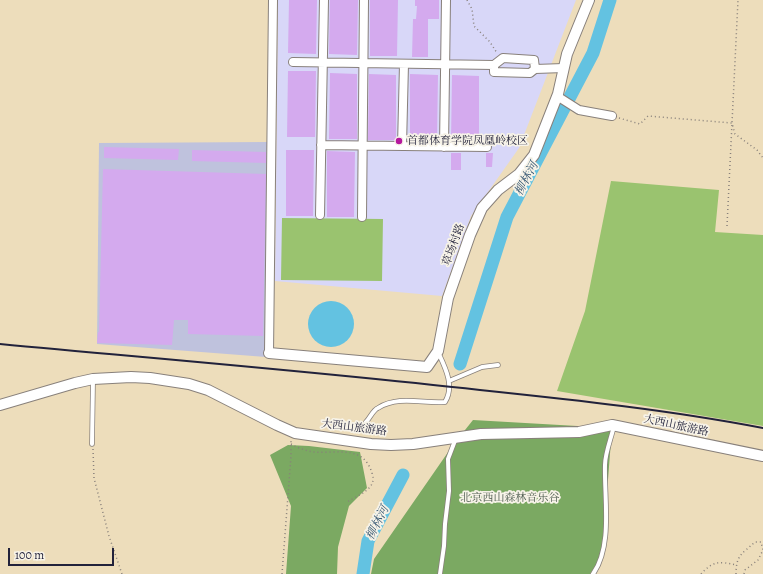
<!DOCTYPE html>
<meta charset="utf-8">
<style>
body{margin:0}
#map{position:relative;width:763px;height:574px;overflow:hidden;background:#edddbb;font-family:Alegreya,serif}
canvas{display:block}
.scale{position:absolute;left:8px;top:548px;width:106px;height:18px;box-sizing:border-box;border:2px solid #22223b;border-top:0;padding-left:5px;font-size:12px;line-height:14px;white-space:nowrap;color:#22223b;-webkit-text-stroke:3px #f7f3e8;paint-order:stroke}
</style>
<div id="map">
<canvas width="763" height="574"></canvas>
<div class="scale">100 m</div>
</div>
<script>
const ctx = document.querySelector('canvas').getContext('2d');
ctx.lineJoin = 'round';
function fillPath(path, color) {
  ctx.fillStyle = color;
  ctx.fill(path, 'evenodd');
}
function strokePath(path, color, width, dash) {
  ctx.strokeStyle = color;
  ctx.lineWidth = width;
  ctx.lineCap = dash ? 'butt' : 'round';
  ctx.setLineDash(dash || []);
  ctx.stroke(path);
}
function drawText(font, color, halo, rows, align = 'center') {
  ctx.font = font + ' Alegreya,"Noto Serif SC",serif';
  ctx.lineWidth = 3.5;
  ctx.setLineDash([]);
  ctx.textBaseline = 'middle';
  ctx.strokeStyle = halo;
  ctx.fillStyle = color;
  for (const [text, x, y, turn = 0] of rows) {
    ctx.save();
    ctx.translate(x, y);
    ctx.rotate((+turn || 0) * Math.PI / 180);
    ctx.textAlign = isNaN(turn) ? turn : align;
    if (halo) ctx.strokeText(text, 0, 0);
    ctx.fillText(text, 0, 0);
    ctx.restore();
  }
}
fillPath(new Path2D(`
 M278,0H576L519,148L471,216L442,296L275,281Z`), '#d8d7f8');
fillPath(new Path2D(`
 M268,142L266,357L97,344L99,143Z`), '#bfc2dd');
fillPath(new Path2D(`
 M611,181L719,190L715,232L763,235V426L557,391L585,311Z
 M282,218L383,219L382,281L281,280Z`), '#9ac36f');
fillPath(new Path2D(`
 M473,420L612,428L602,557L590,574H371L374,559L453,445Z
 M288,445L309,446L360,452L367,488L349,506L338,547L337,574H286L291,506L270,455Z`), '#7ba962');
fillPath(new Path2D(`
 M308 324a23 23 0 1 1 46 0a23 23 0 1 1-46 0Z`), '#63c2e1');
strokePath(new Path2D(`
 M460,364L507,217L593,53L610,0
 M363,574L368,541L403,475`), '#63c2e1', 13);
fillPath(new Path2D(`
 M289,0H317L316,54L288,53Z
 M330,0H358L357,55L329,54Z
 M370,0H398L397,56H370Z
 M415,0H439V19H428V57H412L413,19H416L417,6H415Z
 M288,71H316L315,137H287Z
 M330,73L357,74V139H329Z
 M369,74L396,75V140H368Z
 M410,74L438,75L437,140H410Z
 M452,75L479,76V141H451Z
 M104,147L179,149L178,160L104,158Z
 M192,150L266,152V163L192,161Z
 M286,150H314L313,216H286Z
 M327,151L355,152L354,217H327Z
 M451,153H461V170H451Z
 M486,153H493L492,167H486Z
 M103,169L266,174L263,336L188,334V320H174L172,345L97,343L98,332H99Z`), '#d4aaee');
const service = new Path2D(`
 M449,381L482,367L498,365
 M366,422C370,418 373,410 378,408C399,395 423,404 445,402C455,386 445,367 438,352
 M92,444L93,380
 M440,574L444,546L445,524L449,491L448,459L456,438
 M593,574C613,546 604,498 605,465C605,453 611,439 614,426`);
const minor = new Path2D(`
 M293,62L494,65
 M535,69L530,73L494,72V65L503,58L534,60L535,69L564,68
 M557,96L579,110L612,116
 M321,145L487,147
 M402,146L404,64
 M444,147L446,0
 M320,215L324,0
 M362,217L364,0
 M269,353L273,0`);
const tertiary = new Path2D(`
 M269,353L427,367L438,351L448,298L470,235L482,208L498,190L519,174L534,155L558,94L567,54L589,0
 M0,405L75,383L93,379L131,377L150,378L189,384L208,390L277,425L295,433L371,444L391,445L413,444L481,434L579,432L612,425L763,456`);
strokePath(service, '#88807b', 5.5);
strokePath(minor, '#88807b', 10);
strokePath(tertiary, '#88807b', 12);
strokePath(new Path2D(`
 M467,0L472,9L474,26L490,42L497,53
 M619,118L640,124L648,116L732,123L735,134L757,150L763,158
 M727,226L738,0
 M291,444C298,448 306,451 314,452C336,454 363,444 372,473C378,489 358,495 347,502
 M93,449L94,478L109,536L122,574
 M282,574L291,456V441
 M701,574C713,561 719,561 736,565
 M736,574C736,555 742,554 755,542H761L763,550
 M744,574L745,570L758,560L763,550`), '#88807b', 1.5, [1, 3]);
strokePath(service, '#fff', 4);
strokePath(minor, '#fff', 8);
strokePath(tertiary, '#fff', 10);
strokePath(new Path2D(`
 M0,344C160,359 320,372 480,390C575,400 669,410 763,428`), '#22223b', 2);
for (const [x, y, r, color] of [
 [399,141,4,"#b5179e"]
]) {
  const dot = new Path2D();
  dot.arc(x, y, r, 0, 2 * Math.PI);
  ctx.fillStyle = color;
  ctx.fill(dot);
  strokePath(dot, '#f7f3e8', 1.5);
}
drawText('11px', '#22223b', '#f7f3e8', [
 ["首都体育学院凤凰岭校区",407,141]
], 'left');
drawText('11px', '#22223b', '#f7f3e8', [
 ["草场村路",454,245,-70],
 ["大西山旅游路",676,426,12],
 ["大西山旅游路",354,428,7]
]);
drawText('11px', '#4c5a4d', '#f7f3e8', [
 ["北京西山森林音乐谷",510,498]
]);
drawText('italic 12px', '#395a75', '#f7f3e8', [
 ["柳林河",527,179,-62],
 ["柳林河",378,523,-63]
]);
</script>
